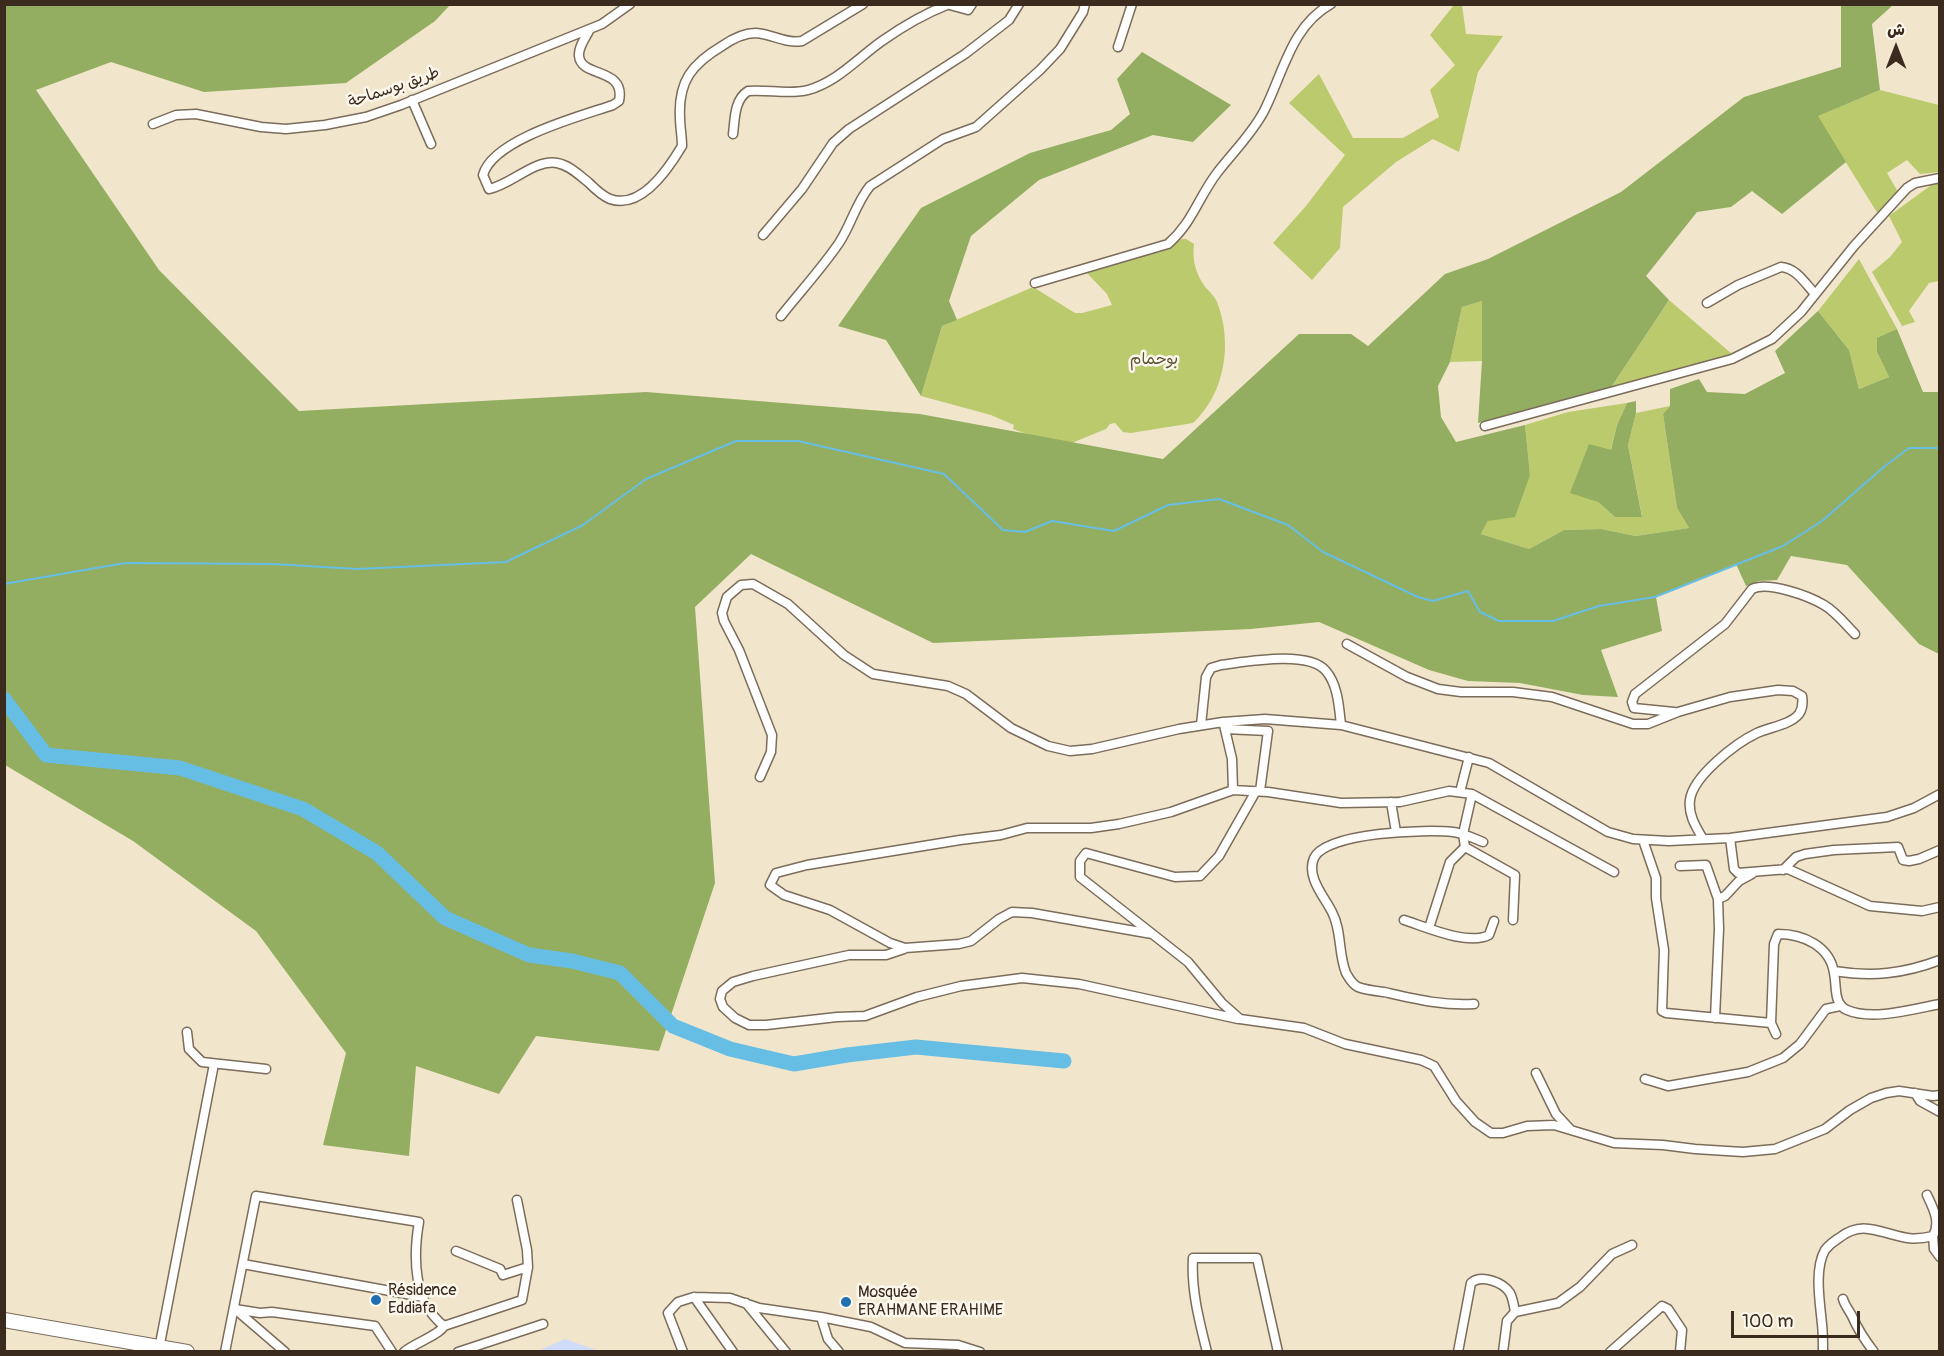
<!DOCTYPE html>
<meta charset="utf-8">
<style>
body{margin:0}
#map{position:relative;width:1944px;height:1356px;overflow:hidden;background:#f1e6cb;font-family:Pangolin,"Playpen Sans Arabic",sans-serif}
canvas{display:block}
.frame{position:absolute;inset:0;border:6px solid #3b2a1e;pointer-events:none}
.north{position:absolute;left:1866px;top:18px;width:60px;height:60px;-webkit-text-stroke:4px #fbf7ec;paint-order:stroke;rotate:0deg;font-size:16px;font-weight:700;line-height:24px;text-align:center;color:#3b2a1e}
.north::after{content:'';display:block;margin:auto;width:21px;height:27px;background:#3b2a1e;clip-path:polygon(50% 0,100% 100%,50% 72%,0 100%)}
.scale{position:absolute;left:1731px;top:1311px;width:129px;height:27px;box-sizing:border-box;border:3px solid #3b2a1e;border-top:0;padding-left:8px;font-size:18px;line-height:21px;white-space:nowrap;color:#3b2a1e;-webkit-text-stroke:4px #fbf7ec;paint-order:stroke}
</style>
<div id="map">
<canvas width="1944" height="1356"></canvas>
<div class="frame"></div>
<div class="north">ش</div>
<div class="scale">100 m</div>
</div>
<script>
const ctx = document.querySelector('canvas').getContext('2d');
ctx.lineJoin = 'round';
function fillPath(path, color) {
  ctx.fillStyle = color;
  ctx.fill(path, 'evenodd');
}
function strokePath(path, color, width, dash) {
  ctx.strokeStyle = color;
  ctx.lineWidth = width;
  ctx.lineCap = dash ? 'butt' : 'round';
  ctx.setLineDash(dash || []);
  ctx.stroke(path);
}
function drawText(font, color, halo, rows, align = 'center') {
  ctx.font = font + ' Pangolin,"Playpen Sans Arabic",sans-serif';
  ctx.lineWidth = 5;
  ctx.setLineDash([]);
  ctx.textBaseline = 'middle';
  ctx.strokeStyle = halo;
  ctx.fillStyle = color;
  for (const [text, x, y, turn = 0] of rows) {
    ctx.save();
    ctx.translate(x, y);
    ctx.rotate((+turn || 0) * Math.PI / 180);
    ctx.textAlign = isNaN(turn) ? turn : align;
    if (halo) ctx.strokeText(text, 0, 0);
    ctx.fillText(text, 0, 0);
    ctx.restore();
  }
}
fillPath(new Path2D(`
 M565,1339L599,1351H538Z`), '#d0daf9');
fillPath(new Path2D(`
 M1454,5H1462L1466,34L1503,36L1478,72L1459,152L1433,139L1396,162L1343,207L1340,248L1312,280L1273,243L1306,206L1345,155L1289,103L1319,74L1353,138H1403L1439,117L1430,90L1455,65L1430,35Z
 M1880,90L1939,105V172L1920,174L1907,160L1887,173L1898,192L1878,214L1817,116Z
 M1939,182V281L1929,283L1909,311L1915,322L1902,326L1872,272L1890,257L1902,242L1889,216L1934,183Z
 M1182,239H1186L1194,244C1192,261 1196,275 1206,288C1210,292 1215,297 1217,302C1233,343 1225,393 1193,423L1131,433L1123,432L1115,423L1110,424L1106,429L1062,447L1013,429L1014,425L991,415L921,396L942,326L1033,287L1075,313H1082L1112,305L1107,294L1086,272L1160,251Z
 M1859,259L1897,329L1877,339V352L1889,377L1859,389L1849,350L1818,311Z
 M1669,300L1732,354L1610,389Z
 M1482,301V361L1450,362L1462,307Z
 M1627,403L1617,425L1598,502L1615,517L1642,516L1628,445L1636,413L1670,406L1663,414L1677,508L1689,528L1636,536L1601,529L1564,530L1529,549L1481,534L1488,521L1530,475L1525,425L1568,412Z`), '#baca6d');
fillPath(new Path2D(`
 M5,5H450L435,21L346,83L204,92L111,62L36,90L159,270L299,411L646,392L920,414L1163,459L1299,334H1351L1368,346L1445,274L1488,259L1621,192L1744,97L1841,67V5H1893L1872,24L1880,90L1818,116L1846,162L1782,214L1752,191L1731,207L1697,212L1646,276L1669,300L1610,389L1478,423L1482,361V301L1462,307L1450,362L1438,386L1441,417L1456,442L1525,425L1530,475L1515,517L1488,521L1481,534L1529,549L1564,530L1601,529L1636,536L1689,528L1677,508L1663,414L1670,406V389L1699,379L1707,392L1745,394L1785,373L1775,351L1818,311L1849,350L1859,389L1889,377L1877,352V338L1897,329L1923,392H1939V654L1919,644L1847,565L1791,556L1777,580L1759,581L1746,586L1736,564L1656,597L1662,631L1601,650L1618,697L1583,695L1520,683L1468,681L1429,670L1319,622L1251,629L933,643L751,554L695,607L715,883L659,1051L536,1036L499,1094L416,1066L409,1156L323,1145L346,1053L256,931L133,841L5,765Z
 M1142,52L1231,105L1193,142L1153,135L1039,180L971,236L949,301L957,320L942,326L921,396L886,340L838,326L921,208L1030,153L1111,130L1130,114L1117,79Z
 M1636,401V413L1628,445L1642,517H1615L1598,502L1570,493L1589,444L1611,450L1617,425L1627,403Z`), '#93ae60');
strokePath(new Path2D(`
 M4,584L125,563L273,564L357,569L506,562L583,525L646,479L736,441H798L944,474L1003,530L1025,532L1052,521L1114,531L1168,505L1219,499L1288,525L1323,552L1418,597L1433,601L1468,591L1480,612L1499,621H1553L1599,606L1655,597L1783,546L1822,521L1885,466L1909,448H1940`), '#67bee4', 2);
strokePath(new Path2D(`
 M4,699L46,755L180,768L303,809L377,853L445,918L529,955L572,961L620,973L673,1026L730,1049L794,1064L847,1055L916,1047L1064,1061`), '#67bee4', 15);
const street = new Path2D(`
 M946,4L968,10L972,4
 M590,29C586,37 578,47 579,56C581,78 626,67 619,101L613,105C581,116 493,139 483,175L489,189C511,185 534,159 557,163C569,165 579,175 588,182C594,188 602,196 610,199C641,210 669,168 682,146C682,136 680,127 680,118C678,81 692,64 722,46C732,39 743,33 756,33C772,34 786,44 802,41L863,4
 M1118,47L1132,4
 M412,100L431,144
 M153,124L176,115L196,114L261,127L286,129L325,125L366,117L401,105L602,24L630,4
 M733,134C735,119 734,100 748,91C767,89 789,95 808,90C837,82 858,58 882,41C902,27 924,14 947,5
 M763,235L802,189L833,143L849,129L965,54L1009,20L1019,4
 M1035,283L1168,244C1193,222 1198,198 1217,173C1233,152 1252,134 1264,111C1283,74 1291,26 1331,4
 M1707,303L1738,285L1781,267C1796,268 1805,283 1815,294
 M781,316C800,292 822,268 839,243C851,225 856,203 870,186L943,139L976,127L1040,70L1060,49L1083,12L1085,4
 M1485,426L1732,359L1772,339L1801,312L1854,246L1907,188L1915,183L1940,178
 M1347,644L1407,677L1438,689L1461,692H1513L1552,697L1633,724H1648L1678,712L1730,697L1778,690L1793,691L1802,696C1803,702 1803,708 1799,714C1790,725 1770,727 1757,733C1736,743 1693,776 1690,800C1688,815 1696,827 1703,839
 M1674,712L1634,708L1632,702L1635,694L1725,624L1752,589C1768,581 1809,596 1824,605C1836,612 1846,625 1855,634
 M1201,725L1206,677L1211,668L1221,665C1246,662 1308,650 1326,671C1338,685 1339,707 1341,725
 M1224,725L1232,759L1233,790
 M1225,729L1268,731L1260,791
 M760,777L771,752L772,735L739,650L724,621L722,613L727,597L741,585L753,584L788,604L844,655L873,674L948,686L966,694L1011,728L1048,746L1070,751L1092,749L1179,729L1223,722L1265,719L1341,725L1489,763L1608,832L1633,839L1669,841L1730,838L1887,817L1914,808L1940,794
 M1256,791L1219,856L1200,876L1175,877L1086,853L1080,861V877L1188,962L1222,1003L1240,1019L1304,1028L1345,1044L1421,1060L1434,1066L1456,1101L1475,1122L1491,1133H1503L1527,1126L1554,1125L1614,1143L1663,1145L1695,1149L1743,1152L1775,1149L1825,1129L1850,1110L1871,1098L1886,1093L1899,1091L1933,1096L1940,1095
 M1460,792L1469,757
 M1391,802L1396,832
 M1730,838L1734,869L1738,873L1788,869L1870,906L1922,911L1940,907
 M1643,840L1656,878V898L1664,950L1662,1011L1666,1013L1771,1023L1774,944L1778,934C1803,934 1830,946 1834,973C1837,986 1833,1004 1847,1010C1872,1021 1914,1009 1940,1004
 M1465,847L1515,875L1513,920
 M1680,866L1706,865L1718,899
 M1783,870L1796,857L1805,854L1834,850L1898,847L1903,860L1909,861L1919,859L1940,850
 M1404,920C1426,927 1468,946 1489,935L1494,921
 M1429,928L1450,862L1465,847L1463,834L1472,794
 M1152,934L1032,913L1012,912L999,919L971,941L959,944L905,948L890,943L830,910L784,895L770,885L776,873L807,865L960,840L1001,835L1027,828H1091L1119,824L1171,812L1233,790L1268,792L1341,803L1400,802L1449,791L1472,794L1614,872
 M904,949L886,955H849L753,976L733,982L722,991L720,999L723,1007L735,1018L749,1025H766L837,1017L865,1016L917,997L961,986L1022,978L1079,984L1238,1019
 M1834,971C1872,977 1903,974 1940,960
 M1474,1004C1443,1006 1415,999 1384,992C1376,991 1366,990 1358,987C1352,984 1349,978 1346,973C1338,953 1342,931 1332,912C1324,896 1306,877 1314,858C1326,832 1427,829 1453,832C1463,833 1473,838 1483,842
 M1715,1018L1719,929L1718,899L1725,896L1739,881L1752,874
 M1771,1023L1776,1034
 M187,1032L189,1049L202,1062L266,1069
 M1536,1073L1556,1114L1570,1129
 M1645,1079L1668,1086L1748,1072L1783,1058L1800,1044L1826,1009L1840,1006
 M1915,1093L1920,1101L1940,1112
 M1933,1236L1934,1249L1940,1257
 M456,1251L500,1269L503,1275L528,1267
 M243,1264L423,1297
 M694,1297L733,1352
 M1843,1299C1845,1306 1849,1310 1852,1316C1858,1330 1864,1339 1874,1352
 M746,1303L786,1352
 M235,1309L260,1313L272,1312L375,1326L392,1352
 M235,1309L285,1352
 M821,1317L828,1339L839,1352
 M159,1349L214,1064
 M225,1352L256,1196L419,1222C413,1257 413,1302 444,1326L522,1300L528,1267L527,1250L517,1200
 M404,1352C415,1343 439,1335 444,1326
 M458,1352L543,1324
 M683,1352L668,1313L678,1302L694,1297L730,1298L759,1308L821,1317L871,1327L905,1343L958,1345L980,1352
 M1207,1352C1199,1320 1191,1290 1193,1258H1257L1278,1352
 M1458,1352L1471,1283C1481,1274 1503,1282 1510,1293C1513,1299 1514,1306 1515,1312
 M1503,1352L1507,1321L1515,1312L1558,1303L1580,1287L1612,1254L1632,1245
 M1610,1352L1662,1306L1668,1309L1682,1330L1680,1352
 M1823,1352C1823,1342 1823,1333 1822,1324C1820,1303 1814,1269 1825,1250C1829,1245 1834,1241 1839,1238C1848,1231 1857,1227 1869,1229C1896,1233 1904,1243 1933,1236C1941,1222 1933,1208 1927,1195`);
const primary = new Path2D(`
 M4,1320L187,1352`);
strokePath(street, '#7b6c5b', 11);
strokePath(primary, '#7b6c5b', 16);
strokePath(street, '#fff', 8);
strokePath(primary, '#fff', 14);
for (const [x, y, r, color] of [
 [376,1300,6,"#1f6fb2"],
 [846,1302,6,"#1f6fb2"]
]) {
  const dot = new Path2D();
  dot.arc(x, y, r, 0, 2 * Math.PI);
  ctx.fillStyle = color;
  ctx.fill(dot);
  strokePath(dot, '#fbf7ec', 2);
}
drawText('16px', '#3b2a1e', '#fbf7ec', [
 ["طريق بوسماحة",394,88,-19]
]);
drawText('16px', '#5b5232', '#fbf7ec', [
 ["بوحمام",1154,360]
]);
drawText('16px', '#3b2a1e', '#fbf7ec', [
 ["Résidence",388,1291],
 ["Eddiafa",388,1309],
 ["Mosquée",858,1293],
 ["ERAHMANE ERAHIME",858,1311]
], 'left');
</script>
